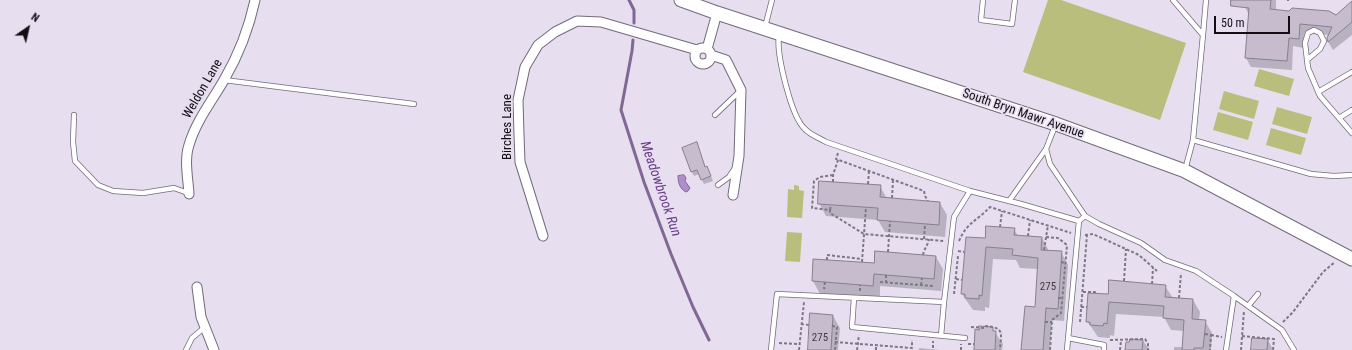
<!DOCTYPE html>
<style>
body{margin:0}
#map{position:relative;width:1352px;height:350px;overflow:hidden;background:#e7def0;font-family:"Roboto Condensed",sans-serif}
canvas{display:block}
.north{position:absolute;left:8px;top:8px;width:40px;height:40px;-webkit-text-stroke:3px #e7def0;paint-order:stroke;rotate:34deg;font-size:11px;font-weight:700;line-height:16px;text-align:center;color:#120e14}
.north::after{content:'';display:block;margin:auto;width:14px;height:18px;background:#120e14;clip-path:polygon(50% 0,100% 100%,50% 72%,0 100%)}
.scale{position:absolute;left:1214px;top:16px;width:76px;height:18px;box-sizing:border-box;border:2px solid #120e14;border-top:0;padding-left:5px;font-size:12px;line-height:14px;white-space:nowrap;color:#120e14;-webkit-text-stroke:3px #e7def0;paint-order:stroke}
</style>
<div id="map">
<canvas width="1352" height="350"></canvas>
<div class="north">N</div>
<div class="scale">50 m</div>
</div>
<script>
const ctx = document.querySelector('canvas').getContext('2d');
ctx.lineJoin = 'round';
function fillPath(path, color) {
  ctx.fillStyle = color;
  ctx.fill(path, 'evenodd');
}
function strokePath(path, color, width, dash) {
  ctx.strokeStyle = color;
  ctx.lineWidth = width;
  ctx.lineCap = dash ? 'butt' : 'round';
  ctx.setLineDash(dash || []);
  ctx.stroke(path);
}
function drawText(font, color, halo, rows, align = 'center') {
  ctx.font = font + ' "Roboto Condensed",sans-serif';
  ctx.lineWidth = 3.5;
  ctx.setLineDash([]);
  ctx.textBaseline = 'middle';
  ctx.strokeStyle = halo;
  ctx.fillStyle = color;
  for (const [text, x, y, turn = 0] of rows) {
    ctx.save();
    ctx.translate(x, y);
    ctx.rotate((+turn || 0) * Math.PI / 180);
    ctx.textAlign = isNaN(turn) ? turn : align;
    if (halo) ctx.strokeText(text, 0, 0);
    ctx.fillText(text, 0, 0);
    ctx.restore();
  }
}
fillPath(new Path2D(`
 M1048,0H1061L1186,43L1160,120L1023,72Z
 M1259,69L1294,79L1289,96L1254,86Z
 M1224,91L1259,101L1254,119L1219,109Z
 M1277,107L1312,117L1307,134L1272,124Z
 M1218,112L1253,122L1248,140L1213,130Z
 M1271,128L1306,138L1301,155L1266,145Z
 M794,185L799,186V190L804,191L802,218L787,217L788,189L794,190Z
 M787,232L802,233L800,262L785,261Z`), '#b9be7c');
const water = new Path2D(`
 M684,175L686,178L685,181L690,188L688,191L686,192C680,189 678,183 678,176Z`);
fillPath(water, '#b08ecb');
strokePath(water, '#816894', 1);
fillPath(new Path2D(`
 M1245,0H1276V11L1336,16L1352,3V35L1333,50L1328,42V38L1329,35L1305,33L1304,48L1293,46L1292,70L1251,67L1246,58L1249,15L1245,7Z
 M698,147L706,168H707L709,171L713,181L704,184L699,174L694,176L692,172L683,148Z
 M880,186L887,199L940,203L947,215L945,237L885,232L878,220L826,216L819,203Z
 M1014,229L1018,236L1042,238L1049,251L1061,252L1068,265L1064,321L1052,320L1050,350H1022L1035,308L1038,269L1020,268L1016,260L993,259L989,308L985,307V311L973,310L962,294L986,239Z
 M936,257L943,269L941,291L880,286V298L820,294L813,281L814,260L875,264Z
 M1165,286L1173,298L1193,300L1200,312L1199,320L1205,321L1212,333L1211,350H1174V347H1183L1184,331L1171,330L1164,317L1116,314L1114,336L1110,335V338L1098,337L1087,321L1109,295Z
 M833,316L840,328L838,350H809Z
 M992,328L1003,344L1002,350H975Z
 M1268,340L1273,350H1252Z
 M1143,341L1150,350H1126Z
 M919,348L940,350H919Z`), '#0003');
strokePath(new Path2D(`
 M629,0L634,10V23
 M633,40L632,51L621,110L644,182L671,254L693,307L709,340`), '#816894', 3);
const building = new Path2D(`
 M1231,0H1271L1270,9L1289,11L1292,8L1329,11L1336,15L1352,1V22L1328,42L1327,38L1332,27L1300,24L1299,39L1289,38L1287,61L1245,58L1249,8L1231,6Z
 M697,142L705,167L707,166L711,176L701,180L697,170L691,172L682,148Z
 M819,181L881,185L880,197L940,202L939,225L877,220L878,208L818,204Z
 M986,226L1015,228L1014,235L1042,237L1041,250L1062,251L1058,309L1046,308L1043,350H1021L1025,306L1035,307L1038,258L1012,255L1013,249L986,247L982,296L979,295V299L965,298V294H961L966,237L985,238Z
 M875,251L936,256L934,279L874,274L873,286L812,281L813,259L874,263Z
 M1109,280L1166,285L1165,297L1193,299L1192,319L1206,320L1203,348H1194V350H1182L1184,320L1163,318L1164,306L1109,302L1107,324L1104,323L1103,326L1090,325V322H1086L1088,293L1108,294Z
 M810,313L833,315L831,350H808Z
 M979,326L993,327V331H996L995,350H974L975,329L979,330Z
 M1252,338L1268,339L1267,350H1251Z
 M1130,339L1143,340L1142,350H1125L1126,342H1129Z`);
fillPath(building, '#c6bcce');
strokePath(building, '#877e8e', 1);
const service = new Path2D(`
 M983,0L981,20L1012,24L1015,0
 M1173,0L1203,35L1193,140L1185,170
 M765,27L772,0
 M779,35C776,53 791,117 805,129C810,135 820,138 826,142L970,191L1021,204L1079,221L1085,216L1050,164L1046,149L1055,126
 M1203,35L1206,0
 M1307,60L1320,49L1324,41L1320,33L1314,30L1308,33L1305,43L1308,68L1320,96L1352,133
 M224,80L414,104
 M1318,92L1352,72
 M74,115L73,142L75,161L98,185L113,191L143,193L174,188L188,193
 M715,115L740,91
 M1339,118L1352,110
 M1193,140L1311,174L1334,176L1352,175
 M718,185L729,177L735,168
 M1009,201L1046,149
 M1085,216L1099,224L1141,243L1165,260L1196,271L1234,296L1282,330L1294,350
 M854,298L852,327L965,338
 M1248,306L1258,294
 M941,336L944,302
 M1068,338L1104,345V350
 M186,350L192,338L205,327
 M771,350L777,294L944,302L954,217L970,191
 M1067,350L1079,221
 M1226,350L1234,296`);
const minor = new Path2D(`
 M695 56a8 8 0 1 1 16 0a8 8 0 1 1-16 0Z
 M707,49L717,13
 M711,55L726,60L741,90L739,156L733,195
 M189,194C188,178 184,160 189,145C196,121 212,101 224,80C238,56 249,28 255,0
 M543,236L520,162L519,135L518,100L525,67L538,45L555,32L577,21L601,22L697,50
 M197,287L201,317L214,350`);
const secondary = new Path2D(`
 M681,0L717,13L1056,124L1185,171L1352,259`);
strokePath(service, '#736a7a', 6);
strokePath(minor, '#736a7a', 11);
strokePath(secondary, '#736a7a', 15);
strokePath(new Path2D(`
 M1288,1V0
 M838,153L836,159L924,191L925,196L928,201
 M833,175L820,177L814,181L812,208L830,210V213L864,234L944,241
 M833,182V175L838,160
 M868,184L869,171
 M892,198L893,180
 M830,210L831,205
 M1000,227L1002,211
 M1085,235L1093,234L1139,255L1157,271
 M1028,236L1030,220
 M1046,237L1058,238L1067,245L1061,313L1052,320L1050,350
 M924,239L925,224
 M959,241C967,222 977,221 990,207L1071,233
 M1044,250L1048,225
 M958,251L964,252
 M888,252L890,221
 M923,255C924,249 928,245 929,239
 M827,260V255L862,259
 M862,262L866,207
 M1061,262L1065,263
 M956,279L962,280
 M1124,281L1126,249
 M825,282L824,288L825,289
 M880,282L933,286
 M886,283V275
 M1152,284L1153,268
 M921,285L922,278
 M860,291V285
 M1083,292H1095V293
 M954,294L958,256
 M1058,298H1062
 M1179,298L1181,273
 M1081,307H1087
 M1045,322H1052
 M1080,322L1087,235
 M1283,322L1293,312L1323,272L1335,262
 M801,324L809,325
 M832,326L837,327L835,350
 M971,327L985,328L986,326C1005,328 1001,333 1000,350
 M1205,334L1211,335L1210,350
 M1211,335L1222,337
 M1242,336L1274,339L1273,350
 M1110,340L1145,339L1148,344V350
 M835,342L912,348V340
 M779,343L799,344
 M968,344H974
 M933,348V341
 M799,350L804,302
 M857,350L859,335
 M876,350V346
 M961,350V344
 M1120,350L1121,341
 M1241,350L1244,311`), '#7e7884', 2, [3, 2]);
strokePath(service, '#fff', 4.5);
strokePath(minor, '#fff', 9);
strokePath(secondary, '#fff', 13);
drawText('11px', '#3f3a42', null, [
 ["275",1048,287],
 ["275",820,338]
]);
drawText('13px', '#120e14', '#e7def0', [
 ["Weldon Lane",203,89,-60],
 ["South Bryn Mawr Avenue",1023,114,19],
 ["Birches Lane",508,127,-90]
]);
drawText('italic 14px', '#683b86', '#e7def0', [
 ["Meadowbrook Run",660,189,71]
]);
</script>
